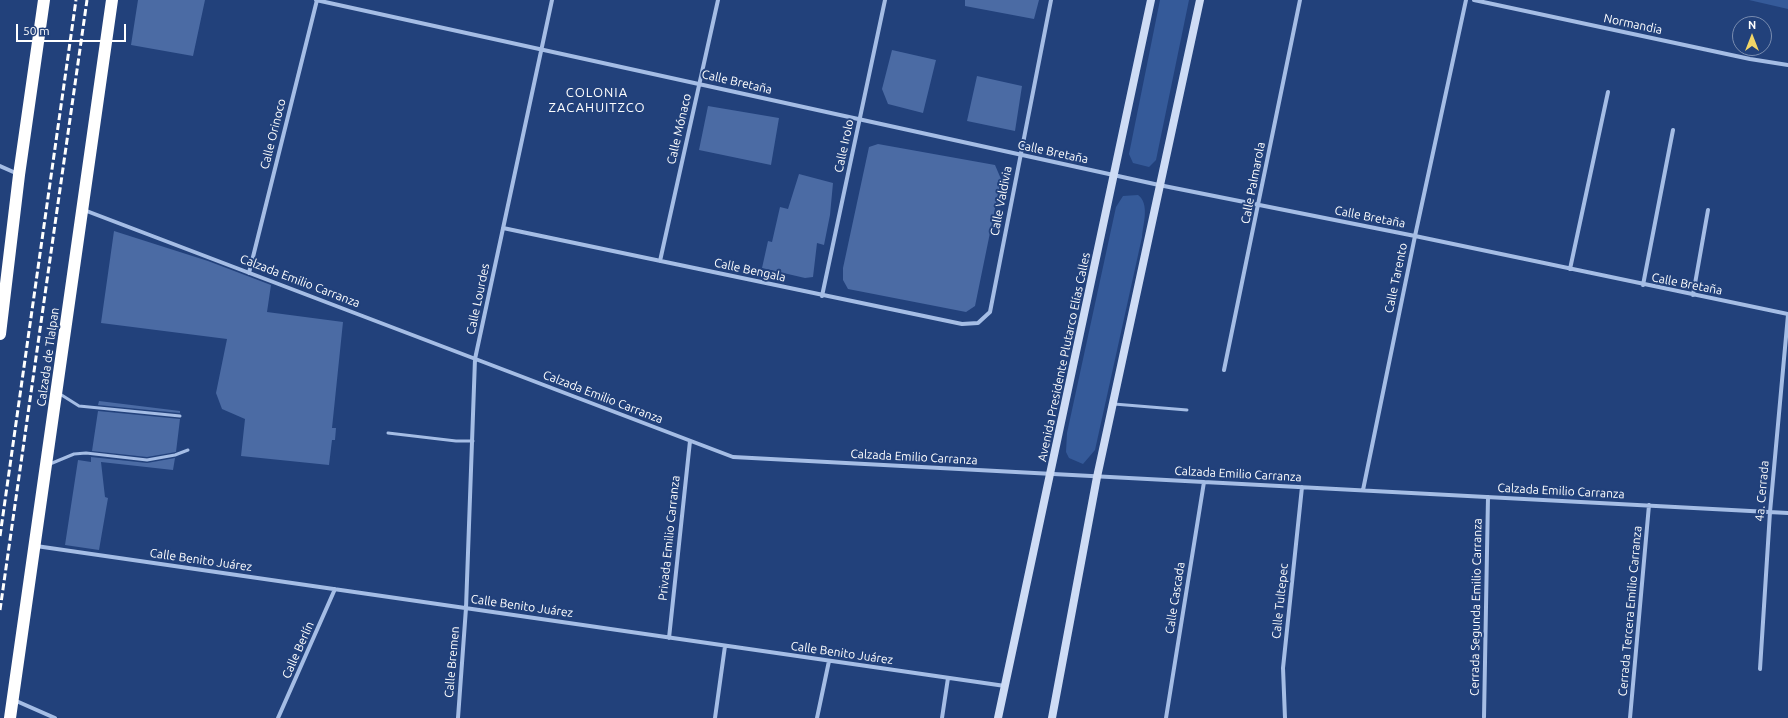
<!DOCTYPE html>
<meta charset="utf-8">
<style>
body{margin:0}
#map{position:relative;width:1788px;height:718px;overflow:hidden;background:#22417b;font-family:Ubuntu,sans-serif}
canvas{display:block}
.north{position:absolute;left:1732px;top:16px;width:40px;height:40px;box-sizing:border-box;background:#22417b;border:1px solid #7a8db0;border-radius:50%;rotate:0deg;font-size:11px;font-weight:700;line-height:16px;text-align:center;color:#fff}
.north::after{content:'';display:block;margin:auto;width:14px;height:18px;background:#f1d567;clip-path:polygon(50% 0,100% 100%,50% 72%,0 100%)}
.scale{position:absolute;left:16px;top:24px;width:110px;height:18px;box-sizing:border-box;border:2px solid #fff;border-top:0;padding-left:5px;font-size:12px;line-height:14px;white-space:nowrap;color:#fff;-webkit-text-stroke:3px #22417b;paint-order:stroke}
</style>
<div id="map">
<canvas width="1788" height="718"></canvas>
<div class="north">N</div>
<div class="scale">50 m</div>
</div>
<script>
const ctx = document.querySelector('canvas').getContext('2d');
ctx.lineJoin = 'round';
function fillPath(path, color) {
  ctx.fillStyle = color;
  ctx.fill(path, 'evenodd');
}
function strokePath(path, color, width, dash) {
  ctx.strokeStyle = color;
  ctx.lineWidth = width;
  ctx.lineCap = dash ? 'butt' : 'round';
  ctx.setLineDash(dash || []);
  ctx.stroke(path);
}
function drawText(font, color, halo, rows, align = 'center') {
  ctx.font = font + ' Ubuntu,sans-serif';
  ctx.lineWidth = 4;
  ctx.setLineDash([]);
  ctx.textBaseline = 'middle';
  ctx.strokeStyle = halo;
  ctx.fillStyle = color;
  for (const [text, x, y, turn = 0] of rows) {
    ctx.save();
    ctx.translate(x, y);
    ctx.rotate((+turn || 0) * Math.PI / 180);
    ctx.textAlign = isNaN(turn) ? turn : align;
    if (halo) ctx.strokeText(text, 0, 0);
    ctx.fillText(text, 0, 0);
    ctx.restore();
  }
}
fillPath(new Path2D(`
 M1160,0H1189L1156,160L1149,167L1133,163L1129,154Z
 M1749,0H1788V9Z
 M1138,195C1150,204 1143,224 1142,237L1095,450L1083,464L1069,458L1066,452L1067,433L1116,207L1123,196Z`), '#355a99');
fillPath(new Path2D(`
 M138,0H205L193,56L131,45Z
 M965,0H1039L1034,19L965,6Z
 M892,50L936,60L923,113L888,104L882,89Z
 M977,76L1022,86L1015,131L967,121Z
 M708,106L779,118L771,165L699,150Z
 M878,144L995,165L1001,179L975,306L966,312L848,289L843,280V268L869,147Z
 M799,174L833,183L830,215L824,245L817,243L813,277L805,278L762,268L768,241L772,242L780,207L788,209Z
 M114,231L208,261L271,285L267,312L343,322L332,428H336L335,440H332L329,465L241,456L245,419L222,409L216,393L227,339L101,323Z
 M99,401L180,411V413L98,405Z
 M98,411L180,419L176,452L147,457L92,451Z
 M91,457L147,463L175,458L173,470L101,462L105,497L108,498L99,550L65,545L78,460L91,462Z`), '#4b6ba4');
strokePath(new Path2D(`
 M60,394L79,406L180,416
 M1114,404L1187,410
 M388,433L456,441H473
 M50,464L74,454L86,453L147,460L175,455L188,450`), '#a5bde5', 3);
strokePath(new Path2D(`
 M316,0L1159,185L1415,236L1788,314
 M1474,0L1750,59L1788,65
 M0,166L18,174
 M84,210L733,457L1788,513
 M503,228L962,324L978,323L990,312L1051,0
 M660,261L718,0
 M1570,269L1608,92
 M249,273L317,0
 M1643,285L1673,130
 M1693,295L1708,210
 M822,296L885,0
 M1224,370L1300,0
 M1363,490L1415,236L1466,0
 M36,546L1005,686
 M669,638L690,441
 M1760,669L1770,512L1788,315
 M14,700L55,718
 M1484,717L1488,497
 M278,718L335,589
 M458,718L466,608L475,359L552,0
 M715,718L725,646
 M817,718L829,661
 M942,718L948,678
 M1166,718L1204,482
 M1285,718L1283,668L1302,487
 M1630,718L1649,505`), '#a5bde5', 4);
strokePath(new Path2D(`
 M998,718L1151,0
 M1052,718L1097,477L1200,0`), '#cedcf5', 8);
strokePath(new Path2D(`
 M0,334L19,175L44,0
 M10,718L112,0`), '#fff', 12);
strokePath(new Path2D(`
 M0,536L76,0
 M0,610L87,0`), '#fff', 3, [7, 3]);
drawText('12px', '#fff', '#22417b', [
 ["Normandia",1633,24,12],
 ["Calle Bretaña",737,82,13],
 ["Calle Mónaco",679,129,-77],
 ["Calle Orinoco",273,134,-76],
 ["Calle Irolo",844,146,-78],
 ["Calle Bretaña",1053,152,12],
 ["Calle Palmarola",1253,183,-79],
 ["Calle Valdivia",1001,201,-79],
 ["Calle Bretaña",1370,217,11],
 ["Calle Bengala",750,270,12],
 ["Calle Tarento",1396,278,-78],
 ["Calzada Emilio Carranza",300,281,21],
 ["Calle Bretaña",1687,284,11],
 ["Calle Lourdes",478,299,-78],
 ["Calzada de Tlalpan",48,357,-82],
 ["Avenida Presidente Plutarco Elías Calles",1064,357,-78],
 ["Calzada Emilio Carranza",603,397,21],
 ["Calzada Emilio Carranza",914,457,3],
 ["Calzada Emilio Carranza",1238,474,3],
 ["Calzada Emilio Carranza",1561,491,3],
 ["4a. Cerrada",1762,491,-85],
 ["Privada Emilio Carranza",669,538,-84],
 ["Calle Benito Juárez",201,560,8],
 ["Calle Cascada",1175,598,-81],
 ["Calle Tultepec",1280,601,-84],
 ["Calle Benito Juárez",522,606,8],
 ["Cerrada Segunda Emilio Carranza",1476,607,-89],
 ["Cerrada Tercera Emilio Carranza",1630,611,-85],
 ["Calle Berlín",298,650,-66],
 ["Calle Benito Juárez",842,653,8],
 ["Calle Bremen",452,662,-85]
]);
ctx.letterSpacing = '1px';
drawText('13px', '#fff', '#22417b', [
 ["COLONIA",597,93],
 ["ZACAHUITZCO",597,108]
]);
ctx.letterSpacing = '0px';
</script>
